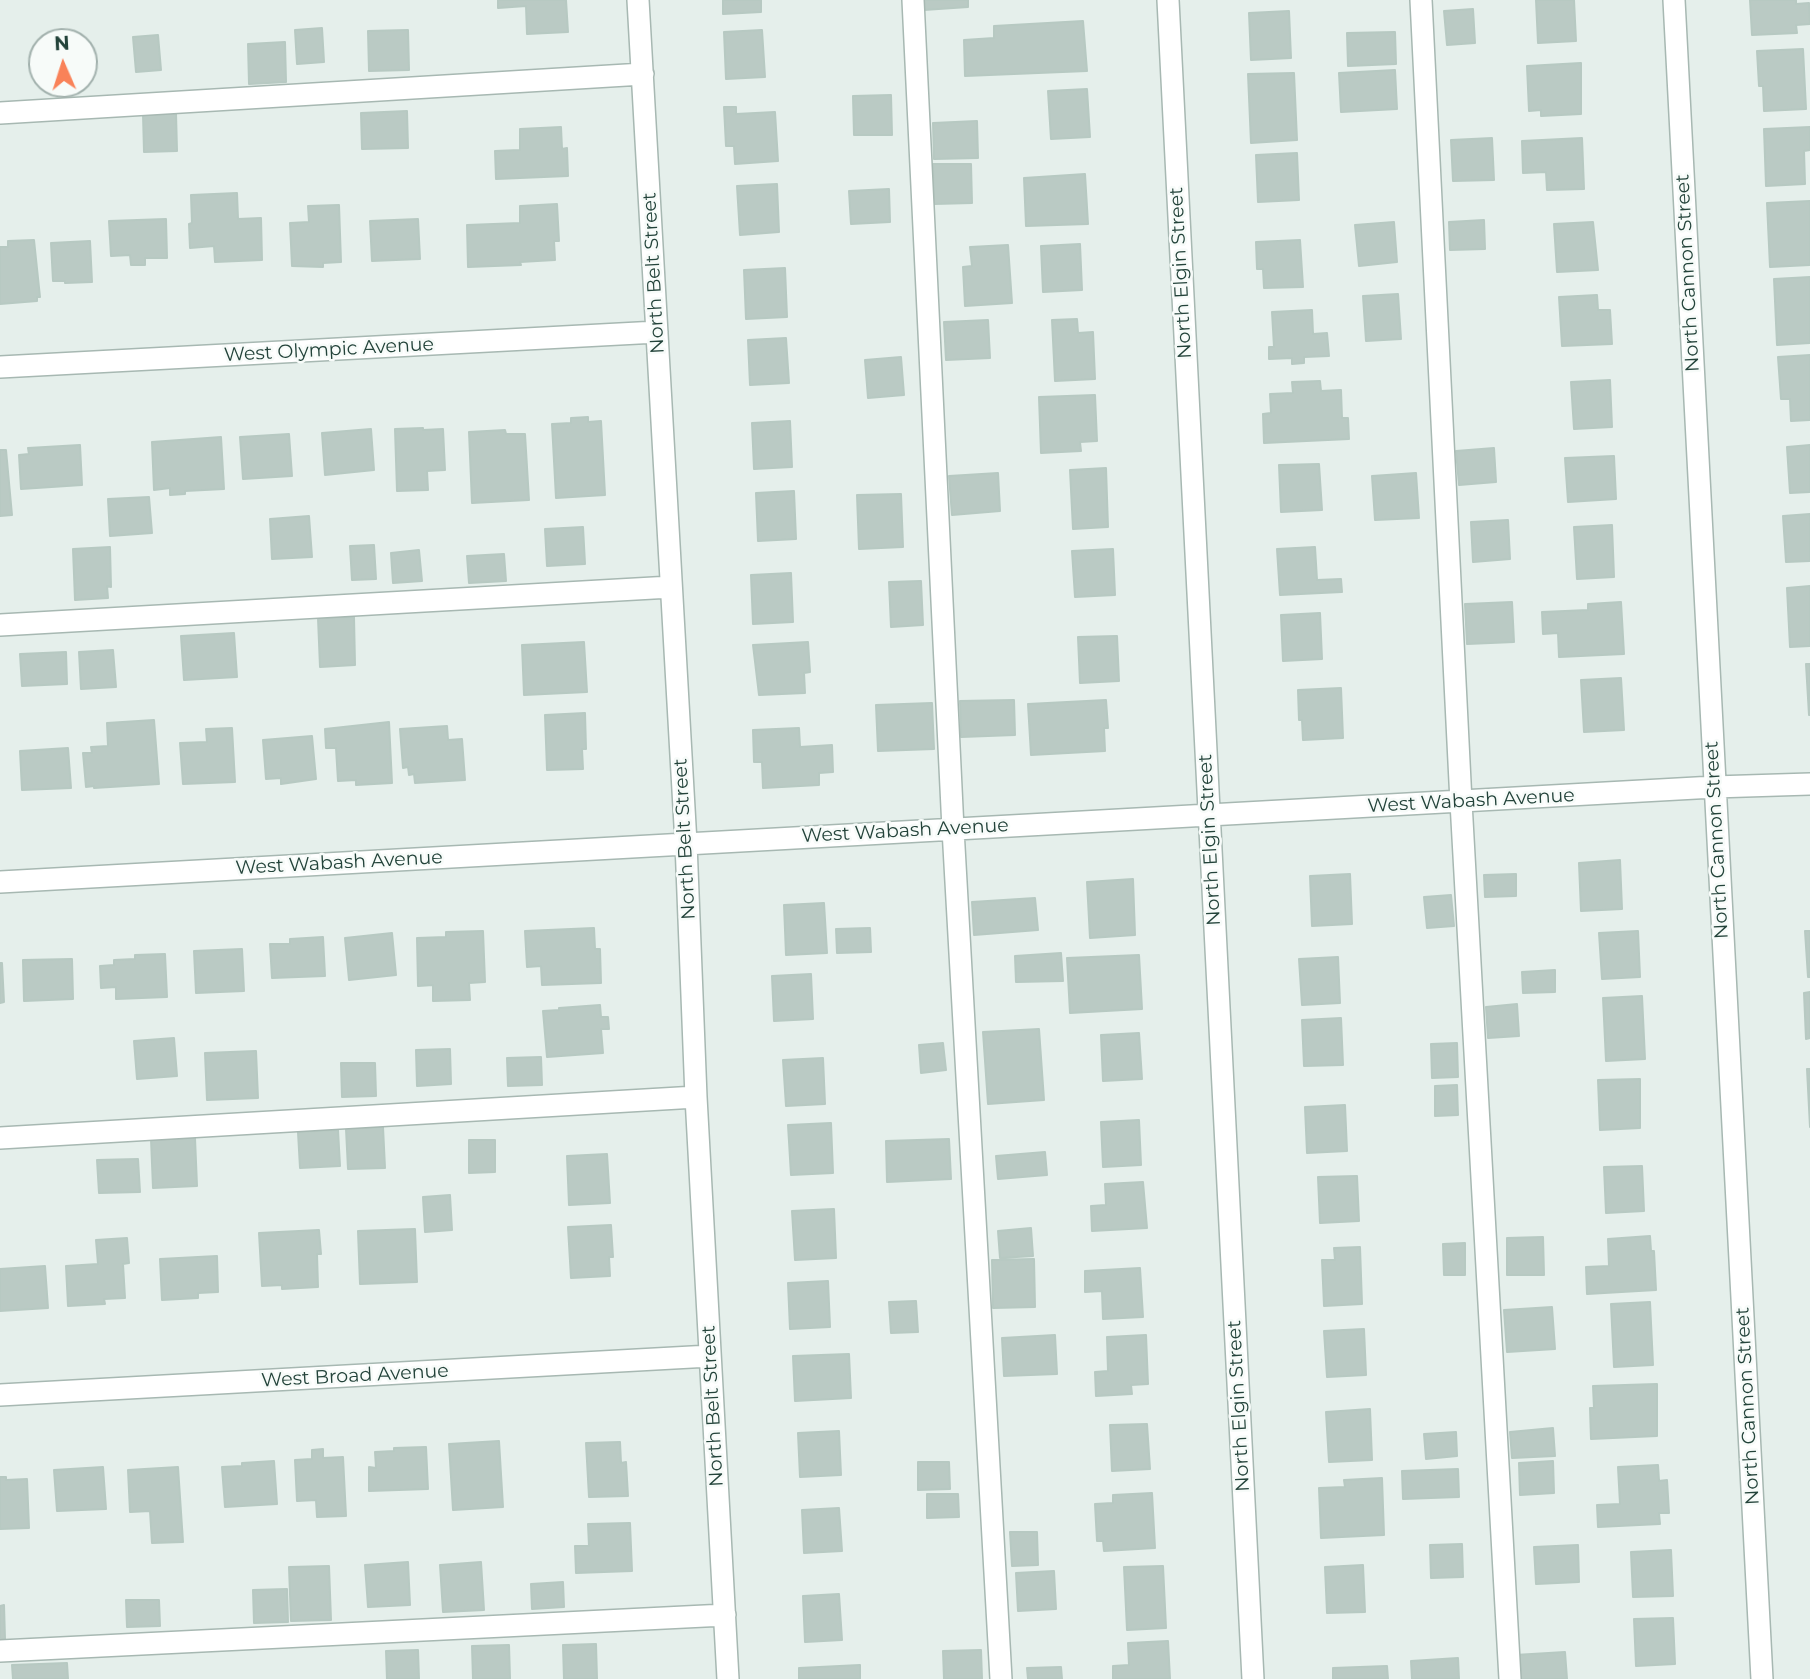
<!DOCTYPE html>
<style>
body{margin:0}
#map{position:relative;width:1810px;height:1679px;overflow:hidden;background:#e5efeb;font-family:Montserrat,sans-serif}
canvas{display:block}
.north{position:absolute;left:28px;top:28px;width:70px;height:70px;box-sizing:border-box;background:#f7fbf9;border:2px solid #a2b1ad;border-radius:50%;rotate:357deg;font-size:19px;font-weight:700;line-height:28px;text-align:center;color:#23433a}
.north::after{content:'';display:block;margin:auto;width:24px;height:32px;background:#f98259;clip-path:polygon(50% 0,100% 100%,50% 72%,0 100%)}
</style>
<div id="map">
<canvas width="1810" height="1679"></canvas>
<div class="north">N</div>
</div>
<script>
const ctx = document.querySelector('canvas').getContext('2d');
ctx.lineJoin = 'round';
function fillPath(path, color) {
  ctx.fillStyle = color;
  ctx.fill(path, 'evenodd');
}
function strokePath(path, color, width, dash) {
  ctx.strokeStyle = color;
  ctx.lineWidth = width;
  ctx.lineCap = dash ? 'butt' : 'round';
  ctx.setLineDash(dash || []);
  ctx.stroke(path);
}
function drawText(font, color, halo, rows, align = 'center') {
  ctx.font = font + ' Montserrat,sans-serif';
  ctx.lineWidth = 5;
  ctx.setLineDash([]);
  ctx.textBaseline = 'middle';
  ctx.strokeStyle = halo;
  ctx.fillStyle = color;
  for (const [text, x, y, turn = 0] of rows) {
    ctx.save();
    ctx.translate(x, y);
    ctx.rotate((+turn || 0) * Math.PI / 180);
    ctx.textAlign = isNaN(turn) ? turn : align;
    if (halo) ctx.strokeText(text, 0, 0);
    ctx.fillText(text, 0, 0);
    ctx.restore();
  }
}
const building = new Path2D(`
 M498,0H566L568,32L527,34L526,6L498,8Z
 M723,0H761V12L723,14Z
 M923,0H968V7L924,10Z
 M1536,0H1574L1576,41L1538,43Z
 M1750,0H1796V4L1809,3L1810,24L1796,25L1797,33L1752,35Z
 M1473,9L1475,43L1447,45L1444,11Z
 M1289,11L1291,58L1251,60L1249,13Z
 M1083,21L1087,71L965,76L964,40L994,38V26Z
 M322,28L324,62L297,64L295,30Z
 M408,30L409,70L369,71L368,31Z
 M762,30L765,77L726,79L724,32Z
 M1395,32L1396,64L1348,66L1347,33Z
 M158,35L161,70L136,72L133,37Z
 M285,42L286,82L249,84L248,44Z
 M1803,49L1806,109L1764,111L1763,86H1759L1757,51Z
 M1581,63V114L1541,116V110L1529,111L1527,66Z
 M1395,70L1397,109L1341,112L1339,73Z
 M1294,73L1297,140L1251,143L1248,74Z
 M1087,89L1090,137L1051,139L1048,91Z
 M891,95L892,135H854L853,96Z
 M724,107H736V114L775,112L778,161L735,164L734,146H726Z
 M407,111L408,148L362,149L361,113Z
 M176,113L177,151L144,152L143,114Z
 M977,121L978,158L934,159L933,123Z
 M561,127L562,149L567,148L568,176L496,179L495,151L520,150V129Z
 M1810,127V150L1804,151L1805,184L1766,186L1764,129Z
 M1492,138L1494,180L1453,181L1451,140Z
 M1582,138L1584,189L1547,190L1546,172L1523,173L1522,141Z
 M1297,153L1299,200L1258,202L1256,155Z
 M933,164H971L972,203L934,204Z
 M1085,174L1088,224L1026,226L1024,178Z
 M777,184L779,232L740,235L737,186Z
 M889,189L890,222L851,224L849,191Z
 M237,193L238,219L261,218L262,260L215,262L214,246L190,248L189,224L192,223L191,195Z
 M1810,201V265L1770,267L1767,203Z
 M557,204L559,241H554L555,260L520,262L521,265L468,267L467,225L520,223V206Z
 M339,205L341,262L323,263V267L292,266L290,223L309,222L308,206Z
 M166,219L167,258H145V265H131L130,255L111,256L109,221Z
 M418,219L420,259L372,261L370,221Z
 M1484,220L1485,249L1450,250L1449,222Z
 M1394,222L1397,262L1359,266L1355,225Z
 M1593,222L1598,270L1557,272L1554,224Z
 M34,240L40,297H37V301L0,304V247H8V241Z
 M1300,240L1303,287L1264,288L1263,269H1257L1256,242Z
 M90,241L92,282L65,283V281H53L51,243Z
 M1080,244L1082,290L1043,292L1041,246Z
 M1008,245L1012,303L965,306L963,267L972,266L970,247Z
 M785,268L787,317L746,319L744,270Z
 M1810,277V343L1777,345L1774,279Z
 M1398,294L1401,339L1366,341L1363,296Z
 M1597,295L1598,310H1610L1612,344L1562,346L1559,297Z
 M1312,310L1313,334L1327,333L1329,356L1304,357V363L1292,364V358L1269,359V347H1274L1272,312Z
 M1077,319L1078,333L1093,332L1095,379L1055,381L1052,320Z
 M988,320L990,358L946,360L944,322Z
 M786,338L789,383L750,385L748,340Z
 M1810,355V420L1791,421L1790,399H1781L1778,357Z
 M901,357L904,395L868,398L865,360Z
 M1610,380L1612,427L1574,429L1571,382Z
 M1320,381L1321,391L1341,390L1342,418H1348L1349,439L1264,443L1263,414L1271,413L1270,394L1293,393L1292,382Z
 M1095,395L1097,441L1080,442L1081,451L1041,453L1039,397Z
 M588,417V422L601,421L605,495L556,498L552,424L571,423V418Z
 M790,421L792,467L754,469L752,423Z
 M423,428V430L443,429L445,470L427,471L428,490L397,491L395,429Z
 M371,429L374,470L325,475L322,433Z
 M505,430L506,434H525L529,500L472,503L469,432Z
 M289,434L292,476L243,479L240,437Z
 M221,437L224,489L185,491V494L170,495V488L154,490L152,442Z
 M80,445L82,485L21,489L19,455L29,454L28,448Z
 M1810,445V492L1790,493L1787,447Z
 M1494,448L1496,482L1459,485L1456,451Z
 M0,450H6L12,515L0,516Z
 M1614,456L1616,499L1568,502L1565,458Z
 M1319,464L1322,510L1281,512L1279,465Z
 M1106,468L1108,527L1073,529L1070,470Z
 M998,473L1000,511L952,515L949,476Z
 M1416,473L1419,518L1375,520L1372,476Z
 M794,491L796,539L758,541L756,493Z
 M901,494L903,547L859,549L857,495Z
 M149,497L152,533L110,536L108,499Z
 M1810,514V561L1786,562L1783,516Z
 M309,516L312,557L272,559L270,519Z
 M1508,520L1510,559L1473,562L1471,522Z
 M1612,525L1614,577L1577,579L1574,527Z
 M583,527L585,564L547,566L545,529Z
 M374,545L376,579L352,580L350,546Z
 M110,547L111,587L107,586L108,598L75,600L73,549Z
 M1315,547L1317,580L1341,579L1342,592L1280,595L1277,549Z
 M1113,549L1115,595L1075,597L1072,551Z
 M419,550L422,581L393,583L391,553Z
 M504,554L506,581L469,583L467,556Z
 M791,573L793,622L753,624L751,575Z
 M921,581L923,625L891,627L889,582Z
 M1810,586V646L1790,647L1787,588Z
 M1512,602L1514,642L1467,644L1465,604Z
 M1621,602L1624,654L1559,657L1558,633L1543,634L1542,612L1588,610V604Z
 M1320,613L1322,659L1283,661L1281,615Z
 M354,617L355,665L320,667L318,618Z
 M234,633L237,677L184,680L181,636Z
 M1117,636L1119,681L1080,683L1078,637Z
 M584,642L587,692L524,695L522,645Z
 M808,642L810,672L804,673L805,693L759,695L753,645Z
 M113,650L116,687L81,689L79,652Z
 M66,652L67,684L22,686L20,654Z
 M1806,664H1810V715H1809Z
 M1621,678L1624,730L1584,732L1581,680Z
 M1341,688L1343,738L1303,740L1302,720H1299L1298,690Z
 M1014,700L1015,735L961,737L960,701Z
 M1106,700L1108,728H1104L1105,751L1031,755L1028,704Z
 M932,703L934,749L878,751L876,705Z
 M585,713L586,749H582L583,769L547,770L545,715Z
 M154,720L159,784L94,788V786L86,787L83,753H92L91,747L108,746L107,723Z
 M389,722L392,783L356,785V780L338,781L336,748H326L325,729Z
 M447,726L448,740L462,739L465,780L415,783L414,774L409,775L408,767L403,768L400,729Z
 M232,728L235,782L183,784L180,743L207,742L206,729Z
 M799,728L800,747L832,745L833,772L819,773V785L763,788L762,762H754L753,730Z
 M312,736L316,779L281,784V778L266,779L263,740Z
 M68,748L71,788L22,790L20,751Z
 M1620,860L1622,909L1581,911L1579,863Z
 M1350,874L1352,924L1312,926L1310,876Z
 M1516,874V896L1485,897L1484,875Z
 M1133,879L1135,935L1090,938L1087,882Z
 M1451,895L1454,926L1427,928L1424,897Z
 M1035,898L1038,930L974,935L972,902Z
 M824,903L827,953L786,955L784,905Z
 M594,928L595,949H600L601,983L542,985L541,966L527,967L525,931Z
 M870,928L871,952L837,953L836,929Z
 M483,931L485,982L469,983L470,1000L433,1001V985L418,986L417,938L446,937V932Z
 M1638,931L1640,977L1602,979L1599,933Z
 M1805,931H1810V977H1808Z
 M392,933L396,975L349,980L345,938Z
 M323,937L325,976L272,978L270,944H290V939Z
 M242,949L244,991L196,993L194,951Z
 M1061,953L1063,981L1016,982L1015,956Z
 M165,954L167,997L116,999V987L101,988L100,966L114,965V960L135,959V955Z
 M1139,955L1142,1009L1070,1013L1067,958Z
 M1338,957L1340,1003L1302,1005L1299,959Z
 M72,959L73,999L24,1001L23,960Z
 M0,963H2L4,1002L0,1003Z
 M1555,970V992L1523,993L1522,972Z
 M811,974L813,1019L774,1021L772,976Z
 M1810,992V1038L1806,1039L1804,993Z
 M1642,996L1645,1059L1606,1061L1603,998Z
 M1517,1004L1519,1036L1488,1038L1486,1007Z
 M600,1005L601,1017H608L609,1029H601L603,1053L547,1057L543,1011L559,1010V1008Z
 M1341,1018L1343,1065L1304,1066L1302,1020Z
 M1039,1029L1044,1100L988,1104L983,1032Z
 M1139,1033L1142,1079L1103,1081L1101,1035Z
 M174,1038L177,1076L137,1079L134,1041Z
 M943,1043L946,1070L921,1073L919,1045Z
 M1457,1043L1458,1077L1432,1078L1431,1044Z
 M450,1049L451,1084L417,1086L416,1050Z
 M256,1051L258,1098L207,1100L205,1053Z
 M541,1057L542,1085L508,1086L507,1058Z
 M823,1058L825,1104L786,1106L783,1060Z
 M341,1063H375L376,1096L342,1097Z
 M1807,1069H1810V1127Z
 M1640,1079V1128L1600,1130L1598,1080Z
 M1457,1085L1458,1115L1435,1116V1086Z
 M1345,1105L1347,1151L1307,1153L1305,1107Z
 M1139,1120L1141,1165L1103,1167L1101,1122Z
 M831,1123L833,1173L791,1175L788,1125Z
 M383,1127L385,1168L348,1169L346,1129Z
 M338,1130L340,1166L300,1168L298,1132Z
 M195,1138L197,1186L153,1188L151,1139Z
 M949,1139L951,1179L887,1182L886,1141Z
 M469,1140H495V1172L469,1173Z
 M1045,1152L1047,1175L998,1179L996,1156Z
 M607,1154L610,1203L569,1205L567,1156Z
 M138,1159L140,1192L99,1193L97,1160Z
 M1642,1166L1644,1211L1606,1213L1604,1167Z
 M1357,1176L1359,1221L1320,1223L1318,1177Z
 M1143,1182L1147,1228L1092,1231L1091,1206L1106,1205L1105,1184Z
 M450,1195L452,1230L425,1232L423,1197Z
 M834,1209L836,1258L795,1260L792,1211Z
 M611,1225L613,1257H609L610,1276L571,1278L568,1227Z
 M1031,1228L1033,1256L1000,1258L998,1231Z
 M415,1229L417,1282L360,1284L358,1231Z
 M319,1230L321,1254H317L318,1287L282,1289V1285L262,1286L259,1233Z
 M1650,1236L1651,1251H1654L1656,1290L1587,1294L1586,1267L1609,1266L1608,1239Z
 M1543,1237L1544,1275H1507V1238Z
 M127,1238L129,1263L123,1264L125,1298L104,1299L105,1304L68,1306L66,1266L98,1264L96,1240Z
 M1465,1243V1275H1444L1443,1244Z
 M1360,1247L1362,1304L1324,1306L1322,1260H1335L1334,1248Z
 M217,1256L218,1292L198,1293V1298L162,1300L160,1259Z
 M1034,1259L1035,1307L993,1308L992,1260Z
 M45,1266L48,1308L0,1311V1269Z
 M1140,1268L1143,1317L1103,1319L1102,1291L1085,1292V1271Z
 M828,1281L830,1327L790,1329L788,1283Z
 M916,1301L918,1332L891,1333L889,1302Z
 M1650,1302L1653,1365L1614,1367L1611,1304Z
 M1552,1307L1555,1349L1507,1352L1504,1310Z
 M1364,1329L1366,1375L1327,1377L1324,1331Z
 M1055,1335L1057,1374L1004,1376L1002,1338Z
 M1146,1335L1148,1384L1131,1385L1132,1394L1096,1396L1095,1372L1108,1371L1107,1337Z
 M849,1354L851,1398L795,1401L793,1356Z
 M1657,1384V1436L1591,1439L1590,1408H1594L1593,1386Z
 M1370,1409L1372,1460L1329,1462L1326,1412Z
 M1147,1424L1150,1469L1112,1471L1110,1425Z
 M1553,1428L1555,1456L1512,1458L1510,1432Z
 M839,1431L841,1475L800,1477L798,1433Z
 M1456,1432L1457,1456L1426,1459L1424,1434Z
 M499,1441L503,1507L453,1510L449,1444Z
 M620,1442L621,1463L626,1462L628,1496L589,1497L586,1443Z
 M426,1447L428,1489L369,1491V1467L376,1468L375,1452L394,1451V1448Z
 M323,1449V1458L343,1457L346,1516L317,1517L316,1500L297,1501L295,1460L312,1459V1450Z
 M274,1461L277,1504L225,1507L222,1467L242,1466V1463Z
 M1553,1461L1554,1493L1520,1495L1519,1463Z
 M918,1462H949L950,1489L918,1490Z
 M1658,1465L1659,1481L1667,1480L1669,1513H1659L1660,1524L1598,1527L1597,1505L1620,1504L1618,1467Z
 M103,1467L106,1509L57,1511L54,1470Z
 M178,1467L183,1542L152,1543L150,1511L130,1512L128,1470Z
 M1458,1469L1459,1497L1403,1499L1402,1471Z
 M0,1477H6V1480L27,1479L29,1528L0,1529Z
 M1382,1478L1384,1535L1321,1538L1319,1488L1345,1487L1344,1480Z
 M1152,1493L1155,1548L1104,1551L1103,1541H1097L1095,1504L1113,1503V1495Z
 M927,1494H958L959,1517L927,1518Z
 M839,1508L842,1551L804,1553L802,1510Z
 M630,1523L632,1571L576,1573L575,1546H589L588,1524Z
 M1010,1532H1037L1038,1565L1012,1566Z
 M1462,1544L1463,1577L1431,1578L1430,1545Z
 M1578,1545L1579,1582L1536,1584L1534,1547Z
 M1671,1550L1673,1596L1633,1597L1631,1552Z
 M408,1562L410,1605L368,1607L365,1565Z
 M481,1562L484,1610L443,1612L440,1565Z
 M1363,1565L1365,1612L1327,1613L1325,1567Z
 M329,1566L331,1620L291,1621L289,1567Z
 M1163,1566L1166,1628L1127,1630L1124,1567Z
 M1054,1571L1056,1609L1018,1611L1016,1573Z
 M563,1582L564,1607L532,1609L531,1584Z
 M287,1589L288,1622L254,1623L253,1590Z
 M839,1594L842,1640L805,1642L803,1596Z
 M126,1600H159L160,1626L127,1627Z
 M4,1605L5,1639H0V1606Z
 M1673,1618L1675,1664L1636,1666L1634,1619Z
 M1168,1641L1170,1679H1113V1666L1129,1665L1128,1643Z
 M596,1644L597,1679H564L563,1645Z
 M509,1645L510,1679H473L472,1646Z
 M418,1650L419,1679H387L386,1651Z
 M981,1650L982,1679H944L943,1651Z
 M1565,1652L1567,1679H1517L1515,1655Z
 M1458,1658L1459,1679H1412L1411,1661Z
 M67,1663L68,1679H13L12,1665Z
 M860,1665V1679H799V1668Z
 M1387,1666L1388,1679H1333V1668Z
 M1061,1667L1062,1679H1028L1027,1668Z`);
fillPath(building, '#bacac4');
strokePath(building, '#b7c9c2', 2);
const minor = new Path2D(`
 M638,0L686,843L696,1097L728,1679
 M913,0L953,829L1001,1679
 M1168,0L1253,1679
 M1421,0L1461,802L1510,1679
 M1674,0L1762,1679
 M0,113L643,74
 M0,367L657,332
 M0,625L671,587
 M0,882L1714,787L1810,784
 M0,1138L696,1097
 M0,1395L710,1356
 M0,1651L725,1615`);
strokePath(minor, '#a7b8b2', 24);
strokePath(minor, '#fff', 21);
drawText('19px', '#23433a', '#f7fbf9', [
 ["North Belt Street",654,273,-93],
 ["North Elgin Street",1181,273,-93],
 ["North Cannon Street",1688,273,-93],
 ["West Olympic Avenue",329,350,-3],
 ["West Wabash Avenue",1471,801,-3],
 ["West Wabash Avenue",905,831,-3],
 ["North Belt Street",685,839,-93],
 ["North Elgin Street",1210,840,-93],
 ["North Cannon Street",1717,840,-93],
 ["West Wabash Avenue",339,863,-3],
 ["West Broad Avenue",355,1376,-3],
 ["North Belt Street",713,1406,-93],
 ["North Elgin Street",1239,1406,-93],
 ["North Cannon Street",1748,1406,-93]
]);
</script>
